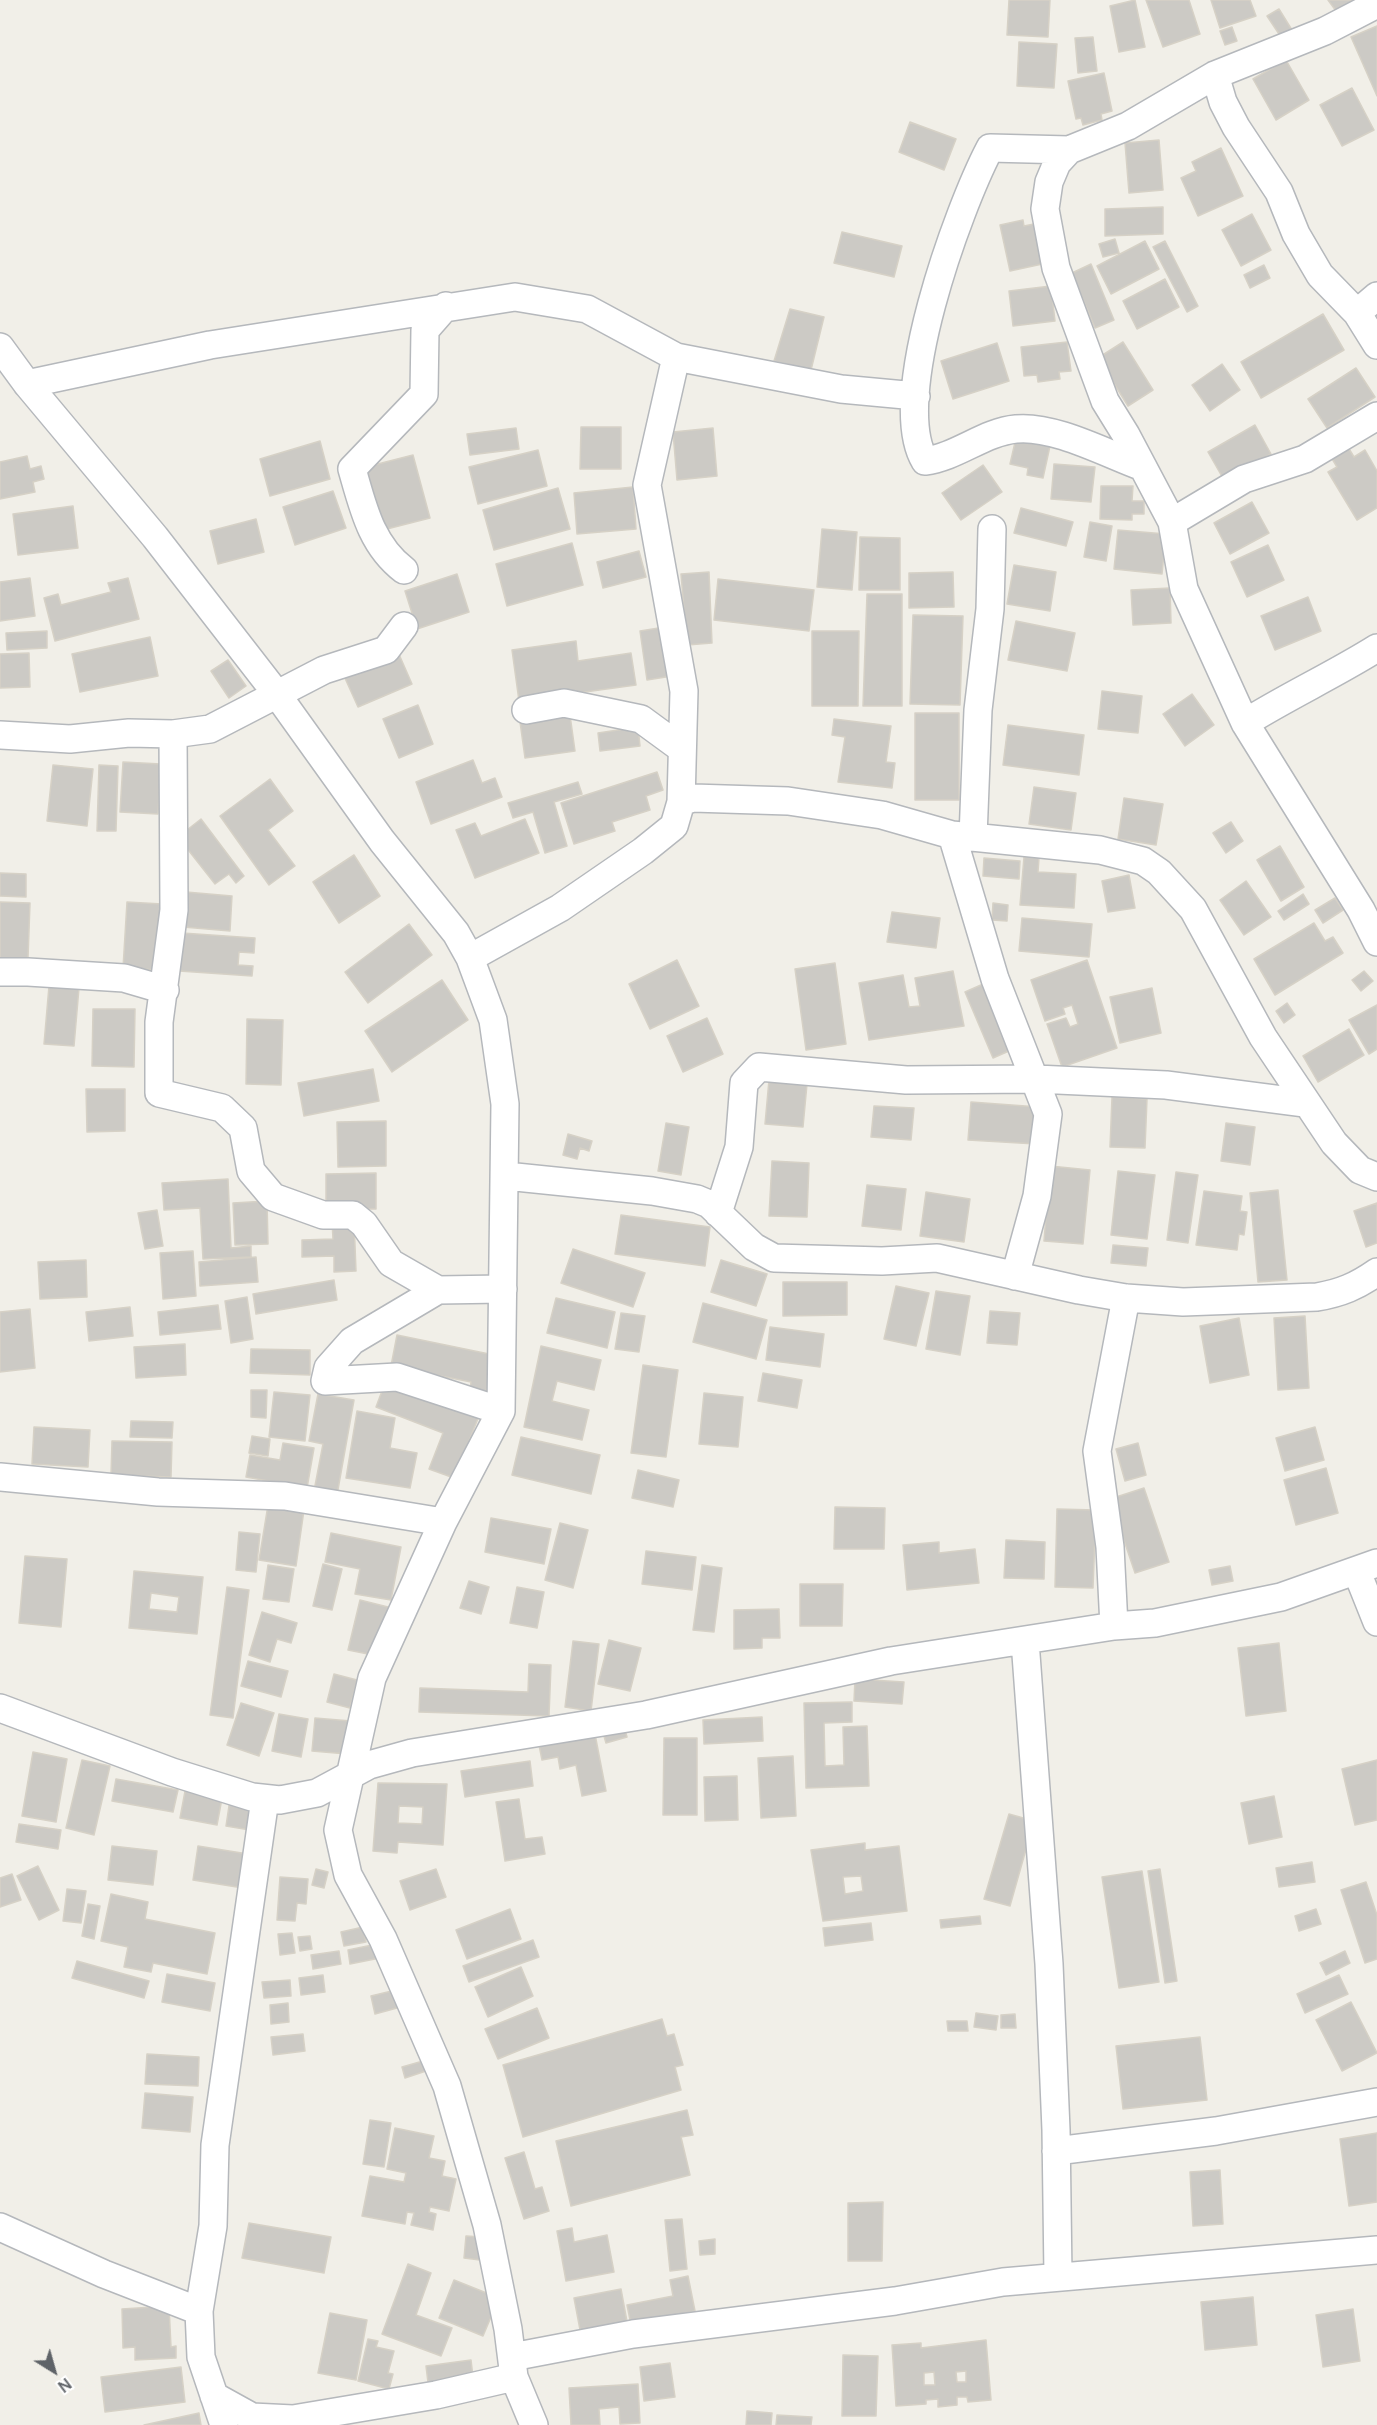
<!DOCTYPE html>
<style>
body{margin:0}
#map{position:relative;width:1377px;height:2425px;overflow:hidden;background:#f1efe8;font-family:Manrope,sans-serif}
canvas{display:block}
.north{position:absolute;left:24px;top:2341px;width:60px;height:60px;-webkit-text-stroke:4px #fff;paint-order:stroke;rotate:143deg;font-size:16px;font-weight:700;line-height:24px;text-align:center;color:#5f6368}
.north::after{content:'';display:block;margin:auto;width:21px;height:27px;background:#5f6368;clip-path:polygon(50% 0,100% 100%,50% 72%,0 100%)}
</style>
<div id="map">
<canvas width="1377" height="2425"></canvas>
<div class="north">N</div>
</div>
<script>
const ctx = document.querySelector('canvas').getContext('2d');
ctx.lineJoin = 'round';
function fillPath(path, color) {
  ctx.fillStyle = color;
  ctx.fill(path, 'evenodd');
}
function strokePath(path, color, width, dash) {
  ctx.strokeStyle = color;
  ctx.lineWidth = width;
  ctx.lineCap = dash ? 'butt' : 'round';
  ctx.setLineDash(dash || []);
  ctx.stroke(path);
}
const building = new Path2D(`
 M1009,0H1050L1048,37L1007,35Z
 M1135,0L1145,47L1119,52L1110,6Z
 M1146,0H1189L1200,34L1163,47Z
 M1211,0H1250L1256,16L1220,28Z
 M1328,0H1360L1339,15Z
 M1279,9L1292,30L1281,37L1267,16Z
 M1377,26V96L1351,37Z
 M1232,27L1237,41L1225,45L1220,31Z
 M1093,37L1097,71L1078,73L1075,38Z
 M1019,42L1057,44L1054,88L1017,86Z
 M1286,60L1309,100L1276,120L1253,79Z
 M1104,73L1112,111L1101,114L1102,120L1083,125L1081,118L1076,119L1068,81Z
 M1352,88L1374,130L1342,146L1320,105Z
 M910,122L956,139L944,170L899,152Z
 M1159,140L1163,190L1129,193L1125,143Z
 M1221,148L1243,196L1198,216L1181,178L1196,171L1192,162Z
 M1163,207V234L1105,236V209Z
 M1252,214L1271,250L1241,266L1222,230Z
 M1023,220L1024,226L1034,224L1047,263L1010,271L1000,225Z
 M842,232L902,246L894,277L834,263Z
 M1115,239L1119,253L1103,257L1099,244Z
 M1145,241L1159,269L1111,294L1097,266Z
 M1165,241L1198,306L1187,312L1153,247Z
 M1091,264L1114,320L1095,328L1072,273Z
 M1264,265L1270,278L1250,288L1244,275Z
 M1165,279L1179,307L1137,329L1123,301Z
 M1051,286L1055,321L1013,326L1009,291Z
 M790,309L824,317L811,370L774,361Z
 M1323,314L1344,350L1261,398L1241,362Z
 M1067,342L1071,371L1059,372L1060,379L1038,382L1037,375L1024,376L1021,347Z
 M1123,342L1153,390L1128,406L1098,358Z
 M997,343L1009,381L953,399L941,361Z
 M1222,364L1240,390L1210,411L1192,385Z
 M1356,368L1375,397L1327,428L1308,399Z
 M1255,425L1271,454L1224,480L1208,452Z
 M581,427H621V469H580Z
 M516,428L519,449L470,455L467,434Z
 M713,428L717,476L677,480L673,432Z
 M1016,438L1050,446L1043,478L1027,475L1028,468L1010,464Z
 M320,441L330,479L270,496L260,459Z
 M1348,447L1354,457L1365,450L1377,471V508L1357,520L1328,472L1337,467L1331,457Z
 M538,450L547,486L478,504L469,467Z
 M413,455L430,518L383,530L366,467Z
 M27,456L30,469L41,466L44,479L33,482L35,492L0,499V462Z
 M1054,464L1095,467L1091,502L1051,499Z
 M983,465L1002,492L961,520L942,493Z
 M1101,486H1133L1132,501H1144V514H1132V520L1100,519Z
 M633,487L636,529L577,534L574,493Z
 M558,488L570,529L494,550L483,510Z
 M333,491L346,528L295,545L283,507Z
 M1252,502L1269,533L1230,554L1214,523Z
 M73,506L78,548L18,555L13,514Z
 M1021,508L1073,522L1066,546L1014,533Z
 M256,519L264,552L218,564L210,531Z
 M1090,522L1112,526L1106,561L1084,557Z
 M822,529L857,532L852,590L817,587Z
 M1118,530L1166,534L1162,574L1114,569Z
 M860,537L900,538V590H859Z
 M572,543L583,585L507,606L496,564Z
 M1268,545L1284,580L1247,597L1231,562Z
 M639,551L646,577L603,588L597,562Z
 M1014,565L1056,572L1050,611L1007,604Z
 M709,572L712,643L687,645L681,574Z
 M953,572L954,607L909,608V573Z
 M457,574L469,612L417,629L405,591Z
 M30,578L35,616L0,621V582Z
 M128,578L139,619L55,641L44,598L58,594L61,605L111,592L108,583Z
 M718,579L814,590L809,631L714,620Z
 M1170,588L1171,623L1133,625L1131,590Z
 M867,594H902V706H863Z
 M1308,597L1321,631L1275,650L1261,616Z
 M913,615L963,616L960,705L910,704Z
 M1016,621L1075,633L1067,671L1008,660Z
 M665,627L672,676L647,680L640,631Z
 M47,631V648L7,650L6,633Z
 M812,631H859L858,706H812Z
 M150,637L158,676L80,692L72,654Z
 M576,641L578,661L631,653L636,685L519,701L512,650Z
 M398,652L412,684L358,707L344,676Z
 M29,653L30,687L0,688V654Z
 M228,660L246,686L229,698L211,671Z
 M1102,691L1142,696L1138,733L1098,729Z
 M1192,694L1214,725L1185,746L1163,714Z
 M418,705L433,744L399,758L383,719Z
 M915,713H959V800H915Z
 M570,715L575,751L525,758L520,722Z
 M834,719L891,726L886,762L895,763L892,788L838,782L845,737L832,735Z
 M1008,725L1084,735L1079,775L1003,765Z
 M638,727L640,746L600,751L598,733Z
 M473,760L482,783L495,778L502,797L431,824L416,782Z
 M123,762L161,764L158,814L120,812Z
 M53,765L93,769L87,826L47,821Z
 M99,765L118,766L116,831H97Z
 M657,772L663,790L646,796L650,810L612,822L615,831L574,844L561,803Z
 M270,779L293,811L268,830L295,866L269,885L220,816Z
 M578,782L582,794L554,802L567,846L545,853L533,812L513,818L508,803Z
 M1034,787L1076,793L1071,830L1029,824Z
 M1124,798L1163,804L1156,845L1118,839Z
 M201,819L244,876L236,883L229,874L215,884L178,837Z
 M525,819L539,853L475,878L456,830L475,823L481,836Z
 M1231,822L1243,841L1226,853L1213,833Z
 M1280,846L1304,887L1281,901L1257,860Z
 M354,855L380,896L339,923L313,882Z
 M1024,857L1039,858L1038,872L1076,874L1074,908L1020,905Z
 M984,858L1020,861L1019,879L983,876Z
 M0,873L26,874V897L0,896Z
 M1129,875L1135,908L1108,912L1102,881Z
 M1246,881L1271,917L1244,935L1220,900Z
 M186,892L232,896L230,931L183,927Z
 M1303,894L1309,904L1284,920L1278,911Z
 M1335,898L1343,910L1323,923L1315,910Z
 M0,902L30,903L28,958H0Z
 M127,902L162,904L158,970L123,968Z
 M993,903L1008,905L1007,921L992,920Z
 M892,912L940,918L936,948L887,942Z
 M1022,918L1092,924L1089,957L1019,951Z
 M1314,923L1325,941L1333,937L1343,953L1275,995L1254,959Z
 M409,924L432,955L368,1003L345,972Z
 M182,933L255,938L254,953L239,952L238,965L253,966L252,976L179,971Z
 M677,960L699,1006L650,1029L629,984Z
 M1087,960L1117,1048L1062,1067L1047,1024L1066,1018L1070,1027L1078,1024L1072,1005L1063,1008L1065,1014L1045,1021L1031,980Z
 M835,963L846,1044L806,1050L795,969Z
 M953,971L964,1026L869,1040L859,983L903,975L909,1007L920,1006L915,978Z
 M1364,971L1373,981L1361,991L1352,980Z
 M442,980L468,1020L392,1072L365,1031Z
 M990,981L1018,1047L993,1058L965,992Z
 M49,986L79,988L74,1046L44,1044Z
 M1152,988L1161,1033L1120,1043L1110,997Z
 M1287,1003L1295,1015L1284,1023L1276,1011Z
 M1377,1005V1049L1369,1054L1349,1020Z
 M93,1009H135L134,1067L92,1066Z
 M707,1018L723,1054L683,1072L667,1036Z
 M247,1019L283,1020L281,1085L246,1084Z
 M1349,1029L1364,1055L1318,1082L1303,1056Z
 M373,1069L379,1101L304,1116L298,1083Z
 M769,1080L807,1084L803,1127L765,1124Z
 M86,1089H125V1131L87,1132Z
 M1112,1097L1147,1099L1145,1148L1110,1147Z
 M971,1102L1039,1107L1036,1144L968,1140Z
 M874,1106L914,1108L911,1140L871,1137Z
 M386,1121V1166L338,1167L337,1122Z
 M666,1123L689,1127L681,1175L658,1171Z
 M1226,1123L1255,1127L1250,1165L1221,1161Z
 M568,1134L592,1141L589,1151L580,1148L577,1159L563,1155Z
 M772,1161L809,1163L807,1217L769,1216Z
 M1050,1166L1090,1170L1083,1244L1044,1241Z
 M1118,1171L1155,1175L1147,1239L1111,1235Z
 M1176,1172L1198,1175L1188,1243L1167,1240Z
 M376,1173V1209H326V1174Z
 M228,1179L231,1248L251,1246V1257L203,1259L200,1208L164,1210L162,1183Z
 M867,1185L906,1189L901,1230L862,1226Z
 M1278,1190L1287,1280L1258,1282L1250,1193Z
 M1204,1191L1242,1196L1240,1211L1247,1212L1244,1235L1239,1234L1237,1250L1196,1245Z
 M926,1192L970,1199L964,1242L920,1236Z
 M267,1201L268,1244L235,1245L233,1203Z
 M1377,1203V1243L1366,1247L1354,1211Z
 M157,1210L163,1246L145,1249L138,1213Z
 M621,1215L710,1227L705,1266L615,1254Z
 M354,1220L356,1271L334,1272V1256L302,1257V1240L333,1239L332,1221Z
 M1113,1245L1148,1248L1146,1266L1111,1263Z
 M573,1249L645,1273L633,1307L561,1283Z
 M193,1251L196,1296L163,1299L160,1253Z
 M256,1257L258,1282L200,1286L199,1262Z
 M86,1260L87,1297L40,1299L38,1262Z
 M721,1260L767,1274L756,1306L711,1292Z
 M334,1280L337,1300L256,1314L253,1294Z
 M783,1282H847V1315L783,1316Z
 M896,1286L929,1293L916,1346L884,1339Z
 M936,1291L970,1296L960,1355L926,1349Z
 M247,1297L253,1339L231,1343L225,1301Z
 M556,1298L615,1312L607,1348L547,1333Z
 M703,1303L767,1320L756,1359L693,1342Z
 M218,1305L221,1329L160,1335L158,1312Z
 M130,1307L133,1336L89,1341L86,1312Z
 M30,1309L35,1368L0,1372V1312Z
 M990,1311L1020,1313L1017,1345L987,1343Z
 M621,1313L645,1316L639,1352L615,1349Z
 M1305,1316L1309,1388L1278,1390L1274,1318Z
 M1239,1318L1249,1375L1210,1383L1200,1326Z
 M770,1327L824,1334L820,1367L766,1360Z
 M397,1335L494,1355L486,1392L470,1389L471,1382L391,1366Z
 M185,1344L186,1375L136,1378L134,1347Z
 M541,1346L601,1360L594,1390L557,1381L552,1401L589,1410L582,1440L524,1427Z
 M251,1349L310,1350V1375L250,1373Z
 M643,1365L678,1370L666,1457L631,1453Z
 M763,1373L802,1380L797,1408L758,1401Z
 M385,1383L455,1410L456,1408L479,1416L454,1478L429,1469L443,1433L376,1407Z
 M251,1390H267L266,1418L251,1417Z
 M274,1392L310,1395L305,1441L269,1437Z
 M704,1393L743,1397L738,1447L699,1444Z
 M318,1394L354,1400L337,1495L314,1491L323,1444L309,1441Z
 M357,1411L395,1418L390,1448L417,1453L410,1488L346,1478Z
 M131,1421L173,1422L172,1438L130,1437Z
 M34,1427L90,1430L88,1467L32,1464Z
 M1315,1427L1324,1460L1285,1471L1276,1438Z
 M252,1436L270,1439L268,1456L249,1453Z
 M521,1437L600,1455L591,1494L512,1475Z
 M112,1441L172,1442L171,1477L111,1475Z
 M283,1443L314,1448L307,1488L246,1477L250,1455L280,1460Z
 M1138,1443L1146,1475L1125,1481L1116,1449Z
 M1326,1468L1338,1513L1296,1525L1284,1480Z
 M638,1470L679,1480L673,1507L632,1498Z
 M1144,1488L1169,1562L1135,1573L1110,1499Z
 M268,1505L304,1510L296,1566L259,1560Z
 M835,1507L885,1508L884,1549H834Z
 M1057,1509L1096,1510L1093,1588L1055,1587Z
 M491,1518L551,1529L544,1564L485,1552Z
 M560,1523L588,1530L573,1588L545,1580Z
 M239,1532L260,1534L256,1572L236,1570Z
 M331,1533L401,1547L391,1600L355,1594L360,1569L325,1562Z
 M1006,1540L1045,1542L1044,1579L1004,1578Z
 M939,1542V1553L975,1549L979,1583L907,1590L903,1545Z
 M646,1551L696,1557L692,1590L642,1584Z
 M25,1556L67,1559L61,1627L19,1623Z
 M323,1564L342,1569L332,1610L313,1606Z
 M268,1565L294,1569L289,1602L263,1599Z
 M702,1565L722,1568L714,1632L693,1630Z
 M1230,1566L1233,1581L1212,1585L1209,1570Z
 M134,1571L203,1577L197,1634L129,1628ZM151,1593L179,1597L177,1612L149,1609Z
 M469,1581L489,1587L481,1614L460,1608Z
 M800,1584H843L842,1626H800Z
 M227,1587L249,1590L233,1718L210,1715Z
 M517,1587L544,1592L537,1628L510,1623Z
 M360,1600L388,1607L378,1656L348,1650Z
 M779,1609L780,1638H762V1648L734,1649V1610Z
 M262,1612L297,1623L291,1643L277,1639L270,1662L249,1655Z
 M609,1640L641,1648L630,1691L598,1684Z
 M573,1641L599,1644L591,1711L565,1707Z
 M1279,1643L1286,1711L1246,1716L1238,1648Z
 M248,1661L288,1671L281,1697L241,1686Z
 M529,1664L551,1665L549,1716L419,1712L420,1688L528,1692Z
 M334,1674L357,1680L350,1708L327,1702Z
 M855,1679L904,1682L902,1704L854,1701Z
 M852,1702V1722L824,1723L825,1766L844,1765L843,1727L867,1726L869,1786L806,1788L804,1703Z
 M241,1703L274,1713L259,1756L227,1745Z
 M279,1714L308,1719L301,1757L272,1751Z
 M762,1717L763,1741L704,1744L703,1720Z
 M315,1718L351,1721L347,1754L312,1751Z
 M624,1726L627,1737L606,1743L603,1733Z
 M594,1729L606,1791L582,1796L576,1765L560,1769L558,1757L542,1760L538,1740Z
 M664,1738H697V1815H663Z
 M33,1752L67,1759L56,1822L22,1816Z
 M793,1756L796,1816L761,1818L758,1758Z
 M82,1760L110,1766L94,1835L66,1828Z
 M1377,1760V1820L1355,1825L1342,1769Z
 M530,1761L533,1786L465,1797L461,1771Z
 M737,1776L738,1820L705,1821L704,1777Z
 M116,1779L178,1790L173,1812L112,1801Z
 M378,1783L447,1784L443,1845L398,1842L397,1853L373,1851ZM399,1806L423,1807L422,1824L398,1823Z
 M186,1786L223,1793L217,1825L180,1818Z
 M1274,1796L1282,1837L1249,1844L1241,1803Z
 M230,1799L260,1802L256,1831L226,1826Z
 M519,1799L525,1839L542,1837L545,1854L505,1861L496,1802Z
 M1009,1814L1034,1821L1010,1906L984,1899Z
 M19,1824L61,1830L58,1849L16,1842Z
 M865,1843V1850L899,1846L907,1911L823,1921L811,1850ZM861,1876L863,1891L845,1894L843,1877Z
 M112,1846L157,1851L153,1885L108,1880Z
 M198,1846L248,1854L243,1888L193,1880Z
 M1312,1862L1315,1882L1279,1887L1276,1868Z
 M38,1866L59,1910L39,1920L17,1876Z
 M316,1869L328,1872L324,1888L312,1885Z
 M436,1869L446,1897L410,1910L400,1881Z
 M1160,1869L1177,1981L1165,1983L1148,1871Z
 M1142,1871L1159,1982L1119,1988L1102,1877Z
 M12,1874L21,1900L0,1907V1878Z
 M280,1877L308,1879L306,1904L297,1903L295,1921L277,1920Z
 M1366,1882L1377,1915V1959L1365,1963L1341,1890Z
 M67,1889L86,1891L81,1923L63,1921Z
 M111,1894L148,1902L145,1919L215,1933L207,1974L153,1963L151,1972L124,1967L128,1947L101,1941Z
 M88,1904L100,1906L94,1939L82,1936Z
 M510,1909L521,1939L467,1959L456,1930Z
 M1316,1909L1321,1924L1299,1931L1295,1916Z
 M980,1916L981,1924L941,1928L940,1920Z
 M871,1923L873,1940L825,1946L823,1928Z
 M363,1927L366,1942L344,1946L341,1932Z
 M292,1933L295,1953L280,1955L278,1934Z
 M310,1936L312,1949L300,1951L298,1937Z
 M533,1940L539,1957L469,1982L463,1966Z
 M377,1944L380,1958L350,1964L348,1950Z
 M339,1951L341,1964L313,1969L311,1955Z
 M1345,1951L1350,1963L1326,1975L1320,1963Z
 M77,1961L149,1981L144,1998L72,1978Z
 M521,1967L533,1996L488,2017L475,1987Z
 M167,1974L215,1983L210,2011L162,2002Z
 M323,1975L325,1992L301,1995L299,1978Z
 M1339,1975L1348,1994L1305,2013L1297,1994Z
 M290,1980L291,1996L264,1998L262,1982Z
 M404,1988L408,2005L375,2014L371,1996Z
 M1351,2002L1377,2053L1342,2071L1316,2020Z
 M288,2003L289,2022L271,2024L270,2005Z
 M537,2008L549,2038L498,2059L485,2029Z
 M976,2013L998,2016L996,2030L974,2027Z
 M1015,2014L1016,2028H1001V2015Z
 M662,2019L667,2036L674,2034L683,2065L675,2067L681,2090L523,2137L503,2065Z
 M947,2021H967L968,2031H948Z
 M303,2034L305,2051L273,2055L271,2037Z
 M1200,2037L1207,2100L1123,2109L1116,2046Z
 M147,2054L199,2057L198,2086L145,2084Z
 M423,2061L426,2071L405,2078L402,2067Z
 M145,2093L193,2097L190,2132L142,2128Z
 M687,2110L693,2135L681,2137L690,2175L571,2206L556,2141Z
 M370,2120L391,2123L384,2167L363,2164Z
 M395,2128L434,2136L429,2158L445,2161L442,2176L456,2179L449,2211L430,2207L429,2212L436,2214L433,2230L411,2225L414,2213L407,2212L405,2224L362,2216L370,2176L404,2182L406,2173L387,2169Z
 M1377,2133V2202L1349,2206L1340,2139Z
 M524,2152L535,2189L542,2187L549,2211L524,2219L505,2158Z
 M1220,2170L1223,2224L1193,2226L1190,2172Z
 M883,2202L882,2261H848V2203Z
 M682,2219L687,2269L670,2271L665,2220Z
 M249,2223L331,2237L324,2273L242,2258Z
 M572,2228L574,2242L607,2235L614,2272L566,2281L557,2231Z
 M466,2236L482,2237L480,2260L464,2258Z
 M715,2239V2254L700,2255L699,2241Z
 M408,2264L431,2273L416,2315L452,2328L441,2356L382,2334Z
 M688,2276L695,2311L631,2325L627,2305L673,2296L670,2280Z
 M454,2280L499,2298L483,2336L439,2318Z
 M621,2289L628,2327L581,2335L574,2298Z
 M1253,2297L1257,2345L1205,2350L1201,2302Z
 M169,2306L171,2347L176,2346V2358L135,2360V2347L123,2348L122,2309Z
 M1353,2309L1360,2361L1323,2367L1316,2315Z
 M330,2313L367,2320L356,2380L318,2373Z
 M368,2339L378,2341L376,2347L394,2351L388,2373L393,2374L389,2389L358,2381Z
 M986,2340L991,2400L968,2402L967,2397H957V2405L938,2407V2399L926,2400V2404L896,2406L892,2345L921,2343V2348ZM966,2371V2382H957L956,2372ZM934,2372L935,2385H924V2373Z
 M843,2355L878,2356L876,2416H842Z
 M471,2360L474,2385L429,2391L426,2366Z
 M670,2363L675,2397L644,2401L640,2367Z
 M181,2367L185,2402L105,2412L101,2377Z
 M638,2384L640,2423L620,2424L619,2407L599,2409L600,2425H571L569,2388Z
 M747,2411L772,2413L771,2425H746Z
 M199,2413L201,2425H144Z
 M777,2415L812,2417L811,2425H776Z`);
fillPath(building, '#cccac5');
strokePath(building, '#d6d1c6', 1.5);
const minor = new Path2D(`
 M1377,4L1325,31L1215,75L1128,126L1069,150L1057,163L1049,182L1045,209L1056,268L1105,401L1126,435L1172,522L1184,589L1245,723L1361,910L1377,942
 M1215,75L1223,102L1236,127L1279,192L1296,234L1320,275L1357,313L1377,345
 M1069,150L990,148C958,209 888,400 925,461C957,457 984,432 1016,429C1054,425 1107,454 1143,467
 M1357,313L1377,296
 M0,347L27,384L155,537L276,693L382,841L456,933L470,958L493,1020L505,1104L501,1411L443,1522L372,1678L338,1830L348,1875L383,1939L447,2086L487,2225L508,2329L514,2377L534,2425
 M676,357L647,485L684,691L681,802
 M27,384L210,345L515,297L587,309L676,357L841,389L916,396
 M1172,522L1244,479L1305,459L1377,416
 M404,570C371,545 363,507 352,469L424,394L425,330L446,306
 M526,710L564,703L641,719L682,749
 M1245,723C1288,696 1334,675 1377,648
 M173,734L174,910L159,1022V1093L222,1108L243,1128L251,1171L273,1197L323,1215H353L364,1224L391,1263L438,1290
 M0,735L70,739L129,733L173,734L210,729L324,670L386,650L404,626
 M952,835L995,979L1048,1114L1037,1196L1015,1276
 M973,837L978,710L990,609L992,529
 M470,958L560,908L643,851L674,826L681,802L693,798L788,801L882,815L952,835L1100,850L1143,861L1159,872L1193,909L1263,1037L1334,1143L1360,1170L1377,1177
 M0,972H28L124,978L165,990
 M506,1176L652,1191L697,1199L709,1204L754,1247L774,1258L882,1261L937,1258L1079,1290L1126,1298L1183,1302L1317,1297C1341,1293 1357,1286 1377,1272
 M718,1213L739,1147L744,1083L759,1067L906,1080L1036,1079L1166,1085L1305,1103
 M501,1411L397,1377L325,1381L328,1368L352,1341L438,1290L503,1289
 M0,1477L158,1492L285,1496L443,1522
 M1357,1572L1377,1622
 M1114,1626L1110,1547L1097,1451L1126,1298
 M1025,1641L1049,1964L1056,2130L1058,2276
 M0,1708L172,1772L252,1797L280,1800L317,1793L369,1765L412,1753L646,1715L891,1661L1114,1626L1155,1623L1281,1597L1377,1563
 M1056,2151L1216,2131L1377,2102
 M0,2227L104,2274L199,2311
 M512,2357L633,2334L895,2301L1003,2282L1377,2250
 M214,2396L252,2417L293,2419L436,2395L514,2377
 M224,2425L201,2357L199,2311L213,2226L215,2145L265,1799`);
strokePath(minor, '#b5b8bc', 30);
strokePath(minor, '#fff', 27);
</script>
